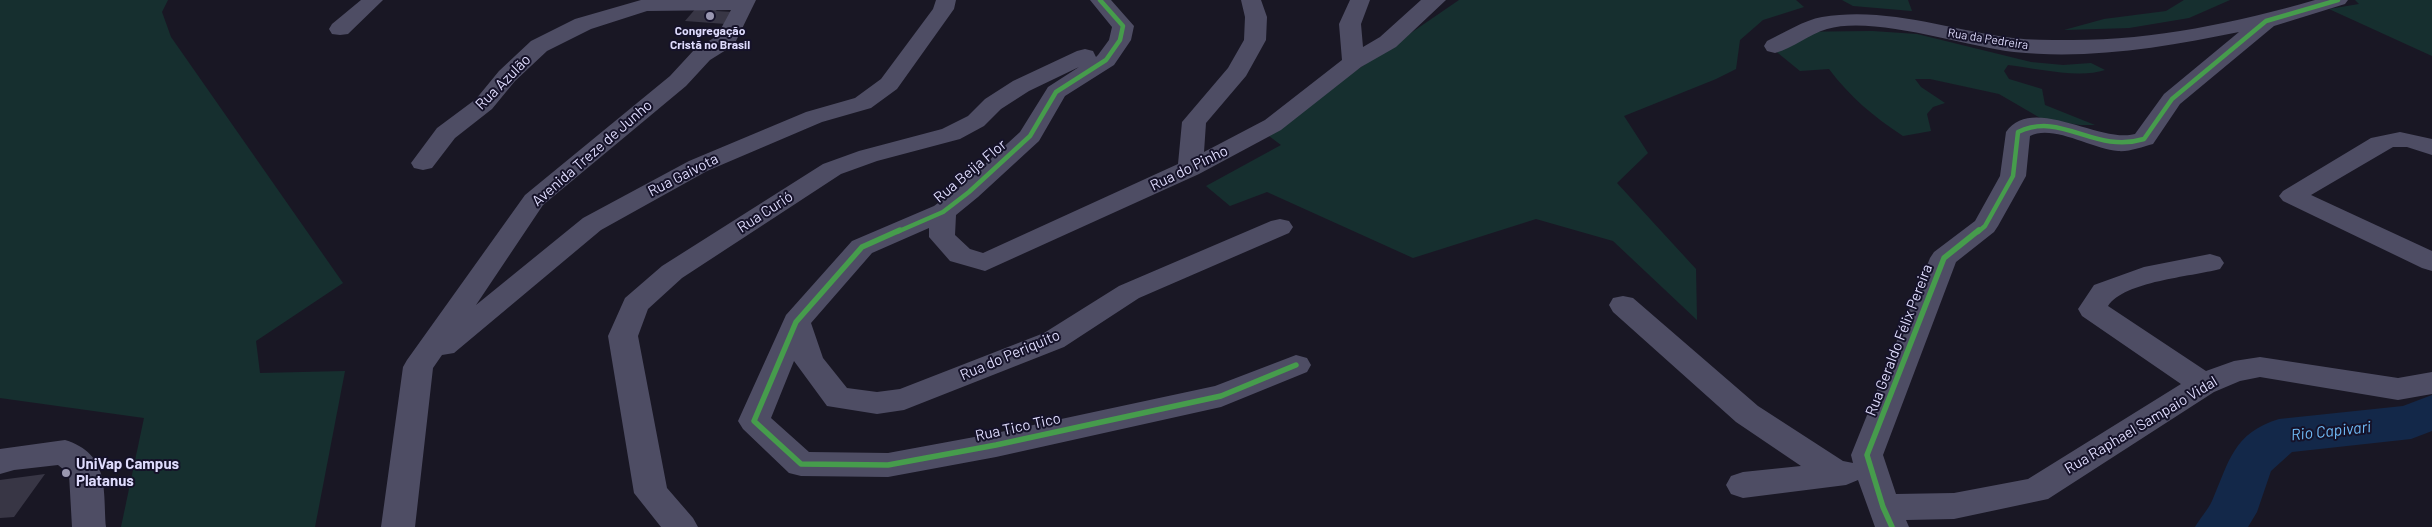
<!DOCTYPE html>
<meta charset="utf-8">
<style>
body{margin:0}
canvas{display:block;background:#191724}
</style>
<canvas width="2432" height="527"></canvas>
<script>
const ctx = document.querySelector('canvas').getContext('2d');
ctx.lineJoin = 'round';
function fillPath(path, color) {
  ctx.fillStyle = color;
  ctx.fill(path, 'evenodd');
}
function strokePath(path, color, width, dash) {
  ctx.strokeStyle = color;
  ctx.lineWidth = width;
  ctx.lineCap = dash ? 'butt' : 'round';
  ctx.setLineDash(dash || []);
  ctx.stroke(path);
}
function drawText(font, color, halo, rows, align = 'center') {
  ctx.font = font + ' Barlow,sans-serif';
  ctx.lineWidth = 4;
  ctx.setLineDash([]);
  ctx.textBaseline = 'middle';
  ctx.strokeStyle = halo;
  ctx.fillStyle = color;
  for (const [text, x, y, turn = 0] of rows) {
    ctx.save();
    ctx.translate(x, y);
    ctx.rotate((+turn || 0) * Math.PI / 180);
    ctx.textAlign = isNaN(turn) ? turn : align;
    if (halo) ctx.strokeText(text, 0, 0);
    ctx.fillText(text, 0, 0);
    ctx.restore();
  }
}
fillPath(new Path2D(`
 M0,0H168L162,12L171,37L343,283L256,341L260,373L345,371L315,527H121L144,418L0,398Z
 M1459,0H1796L1804,7L1763,20L1740,40L1736,69L1716,79L1624,116L1648,153L1617,183L1696,269L1697,320L1613,241L1536,219L1413,258L1267,192L1230,206L1206,186L1281,145L1265,133Z
 M1842,0H1908L1912,11L1853,6Z
 M2184,0H2230L2189,18L2129,28L2064,30L2104,19L2166,11Z
 M2355,0H2432V56L2329,9L2359,4Z
 M1872,31L1917,34L2031,62L2063,65L2091,63L2105,70C2078,79 2036,68 2008,65L2004,71L2009,79L2042,89L2045,105L2095,125H2080L2042,119L1999,94L1930,79H1915L1921,87L1945,103L1933,107L1927,114L1931,131L1903,136C1874,117 1850,97 1829,69L1800,71L1773,49L1770,41L1777,36L1787,32Z`), '#162f2f');
fillPath(new Path2D(`
 M2432,395V431L2411,439L2292,452L2271,471L2257,512L2248,527H2195C2200,518 2208,510 2212,501C2229,462 2233,433 2279,419L2403,406Z`), '#132849');
fillPath(new Path2D(`
 M697,7L718,8L716,11L734,12L726,24L685,21Z
 M45,474L14,517L0,518V480Z`), '#383645');
fillPath(new Path2D(`
 M361,0H383L348,34L340,35L332,34L329,29L332,24Z
 M641,0H756L734,45L710,60L686,86L543,205L476,305L583,218L689,161L806,112L855,98L881,79L933,9L936,0H956L954,9L897,89L871,108L822,122L707,171L601,230L454,353L442,355L433,368L415,527H381L403,367L407,360L525,195L670,76L694,50L717,36L731,10L647,11L591,29L547,51L515,81L492,109L455,138L432,168L423,170L414,168L411,163L437,128L476,99L499,71L531,41L575,19Z
 M1090,0H1111L1134,26L1131,40L1114,65L1065,96L1039,141L978,197L956,215L955,235L970,249L983,253L1178,164L1182,122L1228,68L1244,40L1245,17L1241,0H1261L1267,17L1266,40L1246,76L1206,123L1204,152L1265,120L1342,60L1339,24L1350,0H1370L1361,24L1363,47L1380,37L1421,0H1446L1396,47L1361,67L1281,130L1199,174L985,271L950,261L929,237V228L872,253L811,323L823,358L847,388L877,392L900,389L1044,333L1119,286L1271,221L1280,219L1289,221L1293,227L1289,233L1139,298L1064,347L904,410L877,414L827,406L794,361L771,418L809,452L888,453L996,433L1215,386L1296,355L1307,358L1311,365L1307,372L1221,407L996,457L888,477L801,476L789,473L743,429L738,421L786,315L852,241L934,206L960,187L1020,132L1048,87L1079,67L1029,91L1001,109L984,126L960,139L877,161L841,174L682,278L648,309L638,336L667,488L693,518L698,527H661L634,493L608,336L625,298L662,266L823,164L859,151L942,129L968,116L985,99L1013,81L1077,51L1085,49L1093,51L1096,57L1098,55L1109,40L1112,27Z
 M2315,0H2348L2345,4L2274,26L2180,104L2153,144C2142,147 2129,152 2118,151C2092,149 2053,124 2030,136L2026,176L1998,226L1994,232L1956,262L1883,455L1896,494L1954,493L2028,479L2181,384L2082,316L2078,309L2094,285L2144,267L2210,254L2220,257L2224,263L2220,269C2190,277 2125,281 2108,306L2206,371L2234,361L2260,357L2398,378L2432,372V394L2398,400L2260,377L2240,381L2214,392L2048,499L1954,519L1906,520L1909,527H1875L1858,480L1846,485L1743,498L1731,494L1726,485L1731,476L1743,472L1801,466L1736,422L1613,312L1609,305L1613,298L1623,296L1633,298L1758,406L1843,461L1853,463L1851,455L1930,258L1934,252L1975,221L2000,176L2006,132C2032,94 2100,144 2135,134L2164,94L2239,32C2166,47 2089,60 2014,52C1964,46 1873,15 1827,29C1809,34 1794,48 1775,53L1767,51L1764,46L1767,41C1784,33 1804,20 1822,17C1886,6 1950,30 2013,38C2030,40 2049,40 2066,40C2150,41 2235,23 2315,0Z
 M2400,132L2432,139V155L2407,147H2393L2311,195L2432,251V271L2422,268L2283,201L2279,196L2283,191L2371,138Z
 M65,440C110,454 103,489 106,527H72L69,474L58,465L14,470L0,474V449Z`), '#4e4d64');
strokePath(new Path2D(`
 M897,232L943,212L969,192L1030,136L1056,92L1106,60L1120,40L1123,26L1100,0
 M1978,232L1985,226L2013,176L2018,132C2062,111 2094,154 2144,139L2172,99L2266,21L2338,0`), '#469c4c', 4.5);
strokePath(new Path2D(`
 M900,230L862,247L796,322L754,421L801,464L888,465L996,445L1221,396L1296,365
 M1892,527L1883,507L1867,455L1944,258L1979,230`), '#469c4c', 5.5);
for (const [x, y, r, color] of [
 [710,16,5,"#9a97b1"],
 [66,473,5,"#9a97b1"]
]) {
  const dot = new Path2D();
  dot.arc(x, y, r, 0, 2 * Math.PI);
  ctx.fillStyle = color;
  ctx.fill(dot);
  strokePath(dot, '#151229', 2);
}
drawText('bold 12px', '#dfdcfd', '#151229', [
 ["Congregação",710,31],
 ["Cristã no Brasil",710,45]
]);
drawText('12px', '#dfdcfd', '#151229', [
 ["Rua da Pedreira",1988,39,9]
]);
drawText('15px', '#dfdcfd', '#151229', [
 ["Rua Azulão",503,82,-45],
 ["Avenida Treze de Junho",592,153,-41],
 ["Rua do Pinho",1189,168,-26],
 ["Rua Beija Flor",970,171,-40],
 ["Rua Gaivota",683,175,-27],
 ["Rua Curió",765,212,-33],
 ["Rua Geraldo Félix Pereira",1899,340,-69],
 ["Rua do Periquito",1010,355,-23],
 ["Rua Raphael Sampaio Vidal",2141,425,-31],
 ["Rua Tico Tico",1018,427,-12]
]);
drawText('bold 15px', '#dfdcfd', '#151229', [
 ["UniVap Campus",76,464],
 ["Platanus",76,481]
], 'left');
drawText('italic 16px', '#70bbf7', '#151229', [
 ["Rio Capivari",2331,431,-6]
]);
</script>
